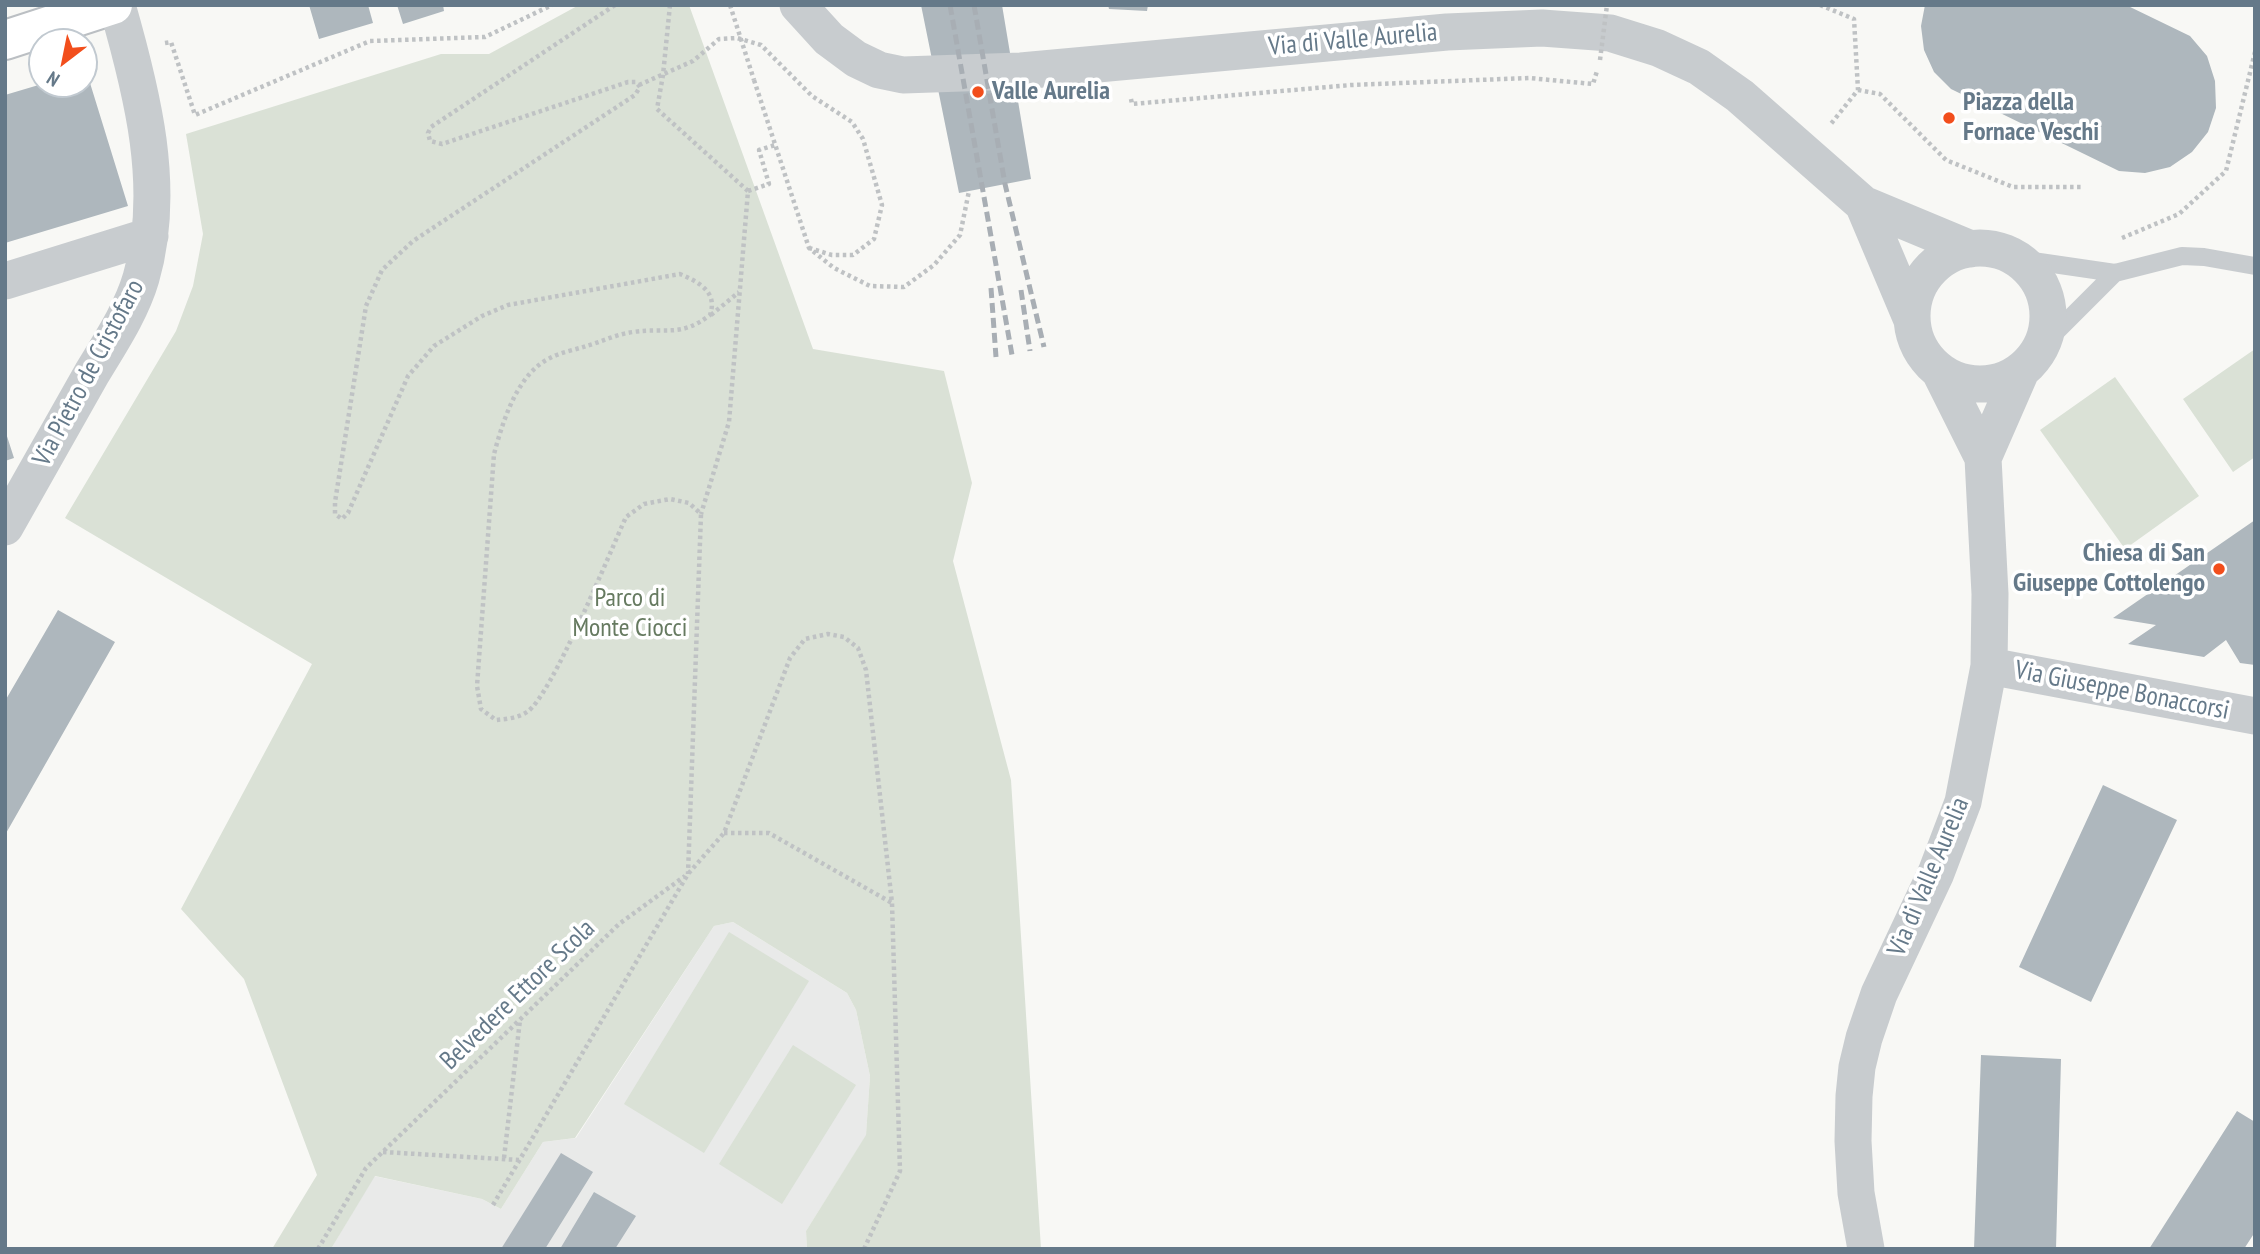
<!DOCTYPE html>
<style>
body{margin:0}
#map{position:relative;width:2260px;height:1254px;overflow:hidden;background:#f8f8f5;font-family:"PT Sans Narrow",sans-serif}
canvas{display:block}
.frame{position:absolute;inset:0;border:7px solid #657989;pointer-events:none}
.north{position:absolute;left:28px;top:28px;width:70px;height:70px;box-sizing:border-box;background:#fff;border:2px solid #c1c9d0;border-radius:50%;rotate:212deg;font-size:19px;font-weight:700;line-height:28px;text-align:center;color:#657989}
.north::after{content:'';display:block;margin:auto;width:24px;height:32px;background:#f24e1c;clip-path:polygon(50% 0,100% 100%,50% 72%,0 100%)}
</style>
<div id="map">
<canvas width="2260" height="1254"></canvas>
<div class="frame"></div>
<div class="north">N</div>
</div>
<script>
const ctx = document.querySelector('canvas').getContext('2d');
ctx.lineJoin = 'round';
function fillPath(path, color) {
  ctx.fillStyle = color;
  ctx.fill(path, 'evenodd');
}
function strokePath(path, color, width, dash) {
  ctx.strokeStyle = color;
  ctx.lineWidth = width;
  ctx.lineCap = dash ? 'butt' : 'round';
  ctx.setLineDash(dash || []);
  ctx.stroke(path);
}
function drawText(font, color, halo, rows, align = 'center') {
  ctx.font = font + ' "PT Sans Narrow",sans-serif';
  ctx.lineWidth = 7;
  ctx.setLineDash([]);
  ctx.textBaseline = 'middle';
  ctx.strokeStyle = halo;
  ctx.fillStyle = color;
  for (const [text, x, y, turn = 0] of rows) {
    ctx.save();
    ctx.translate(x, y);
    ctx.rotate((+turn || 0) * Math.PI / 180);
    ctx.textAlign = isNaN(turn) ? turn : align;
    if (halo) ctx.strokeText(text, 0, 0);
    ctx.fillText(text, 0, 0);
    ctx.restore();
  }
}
fillPath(new Path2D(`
 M733,922L847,993L856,1010L870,1076L866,1136L806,1231L807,1249H331L374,1176L482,1199L501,1209L543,1142L576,1138L714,926Z`), '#e9eae9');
fillPath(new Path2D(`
 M579,5H689L813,349L944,371L972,483L953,561L1011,780L1041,1249H807L806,1231L866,1135L870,1076L856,1010L847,993L733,922L714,926L575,1138L543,1142L501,1209L482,1199L375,1176L331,1249H272L317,1175L244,979L181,909L312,664L65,518L176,331L193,286L203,234L186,134L441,54H489Z
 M2255,349V457L2233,472L2183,399Z
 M2115,377L2199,496L2125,549L2040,430Z
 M729,932L809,981L704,1153L624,1104Z
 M793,1045L856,1085L782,1204L719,1164Z`), '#dae1d6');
fillPath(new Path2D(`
 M309,5H368L373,23L319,39Z
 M397,5H443L444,11L403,24Z
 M921,5H1002L1031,179L959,193Z
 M1108,5H1148L1147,11L1109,9Z
 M1925,5H2126L2190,36L2207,56L2215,81L2216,108L2208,132L2192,152L2170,167L2145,173L2119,171L1951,89L1934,72L1924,50L1921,26Z
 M86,70L128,206L5,243V95L42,84H84V71Z
 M5,430L14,458L5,461Z
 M2255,520V665L2240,663L2226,640L2204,657L2128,644L2156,625L2113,618Z
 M58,610L115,642L5,835V701Z
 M2103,785L2177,820L2091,1002L2019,967Z
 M1981,1055L2061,1059L2056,1249H1974Z
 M2237,1111L2255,1122V1232L2244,1249H2149Z
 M561,1153L593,1172L545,1249H501Z
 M594,1192L636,1216L615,1249H560Z`), '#aeb7bd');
const primary = new Path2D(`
 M5,40L113,5`);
strokePath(primary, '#bbbfc3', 42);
strokePath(new Path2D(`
 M615,5L431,127L428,133L430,141L442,144L628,82H636L640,87L635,95L413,241L382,270L366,306L335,502V514L342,519L348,513L408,376L434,346L482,316L508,305L680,274C699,282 718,292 710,315C680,338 666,327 633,332C617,334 601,342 586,346C575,350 561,352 550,358C517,374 503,421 494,454L477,686L481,709L496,720C506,719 518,718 527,712C551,697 610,552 626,517L644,504L670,499L689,503L701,514L688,874
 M670,5L663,75L657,109L748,191L729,422L701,514
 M1820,5L1854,19L1858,90L1830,125
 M165,43L171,42L195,115L370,41L485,37L552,5
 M754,80L809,248L834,268L870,286L904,287L934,265L960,235L969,191
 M639,85L693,61L719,39L737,38L761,45L812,96L852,122L863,139L882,205L874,239L853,255H832L809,248
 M1858,90L1880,94L1946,160L2013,187H2083
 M1131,99L1132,104L1351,85L1529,78L1593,84L1597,71
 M748,191L769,184L759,150L775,145
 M2122,238L2179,214L2226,171L2255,52
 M711,315L739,292
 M724,833H769L892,903
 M383,1152L519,1160
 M504,1158L520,1020
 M493,1205L688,874L724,833L790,658L805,639L828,634L844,637L858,648L866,670L892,903L900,1171L864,1249
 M318,1249L366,1168L619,924L685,876`), '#bfc2c4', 4.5, [3.5, 3.5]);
strokePath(new Path2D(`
 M2019,259L2115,273L2182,256L2204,257L2255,266
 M2043,345L2115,273`), '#c8cccf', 18);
strokePath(new Path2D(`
 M798,5L829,39L856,59L879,70L903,75L1021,71L1447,32L1542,28L1610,33L1658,48L1699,67L1740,96L1863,204L1971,249
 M1863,204L1912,320
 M1912 316a68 68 0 1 1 136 0a68 68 0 1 1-136 0Z
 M5,281L150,236
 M1983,458L2021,371
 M5,527C34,476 63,425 92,373C110,343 131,312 141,278C167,189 142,92 117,5
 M1989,666L2255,716
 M1866,1249L1856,1193L1853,1141L1854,1096L1857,1067L1864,1038L1879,994L1936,873L1963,802L1989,666L1990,594L1983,458L1940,372`), '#c8cccf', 37);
strokePath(primary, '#fff', 38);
strokePath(new Path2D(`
 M950,5L1012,355
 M974,5L1005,184L1044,347
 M991,288L996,357
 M1021,290L1030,351`), '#a8aeb4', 5, [10, 5]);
strokePath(new Path2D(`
 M730,5L754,80
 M1600,60L1607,5`), '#bfc2c4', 4.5, [3.5, 3.5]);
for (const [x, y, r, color] of [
 [978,92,7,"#f24e1c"],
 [1949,118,7,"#f24e1c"],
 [2219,569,7,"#f24e1c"]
]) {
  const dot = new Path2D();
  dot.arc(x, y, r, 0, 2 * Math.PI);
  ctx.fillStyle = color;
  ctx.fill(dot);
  strokePath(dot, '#fff', 2.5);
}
drawText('26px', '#657989', '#fff', [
 ["Via di Valle Aurelia",1353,40,-5],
 ["Via Pietro de Cristofaro",89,373,-62],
 ["Via Giuseppe Bonaccorsi",2122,691,11],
 ["Via di Valle Aurelia",1929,877,-67],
 ["Belvedere Ettore Scola",518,995,-44]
]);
drawText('bold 26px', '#657989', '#fff', [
 ["Valle Aurelia",992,92],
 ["Piazza della",1963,103],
 ["Fornace Veschi",1963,133],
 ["Chiesa di San",2205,554,"right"],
 ["Giuseppe Cottolengo",2205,584,"right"]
], 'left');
drawText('26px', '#667a60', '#fff', [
 ["Parco di",630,599],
 ["Monte Ciocci",630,629]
]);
</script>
